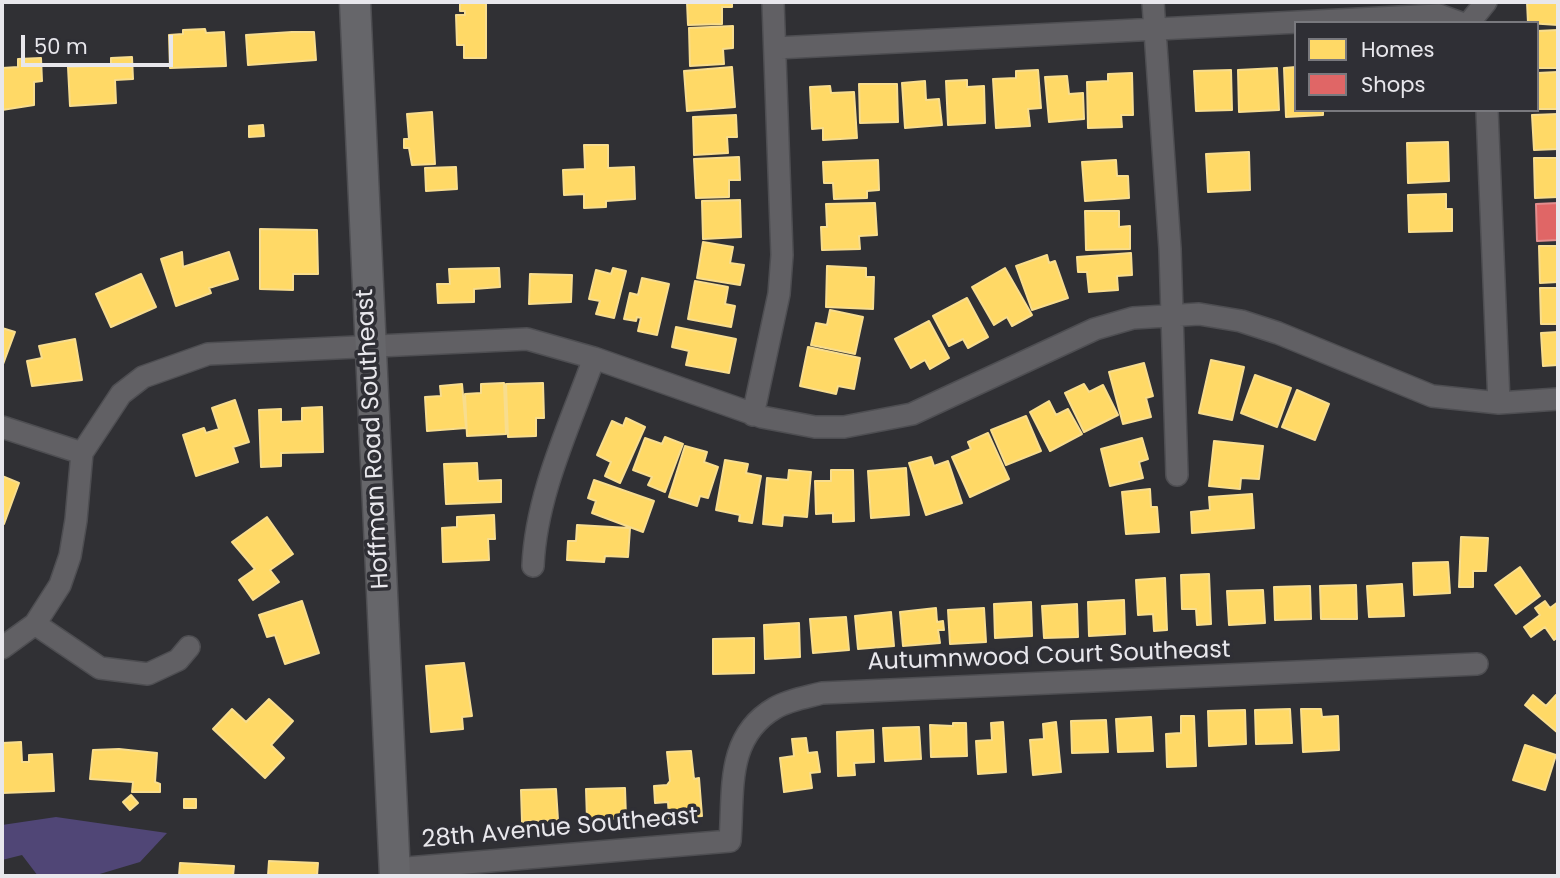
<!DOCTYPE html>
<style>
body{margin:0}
#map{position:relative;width:1560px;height:878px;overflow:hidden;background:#303034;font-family:Poppins,sans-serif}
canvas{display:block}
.frame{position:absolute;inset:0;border:4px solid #e8e7ec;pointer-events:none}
.legend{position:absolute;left:1294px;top:21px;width:245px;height:91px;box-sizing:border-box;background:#2f2f35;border:2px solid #79797e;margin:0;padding:9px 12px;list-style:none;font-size:21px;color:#e8e7ec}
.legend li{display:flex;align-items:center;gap:14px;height:35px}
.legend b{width:35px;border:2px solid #79797e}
.scale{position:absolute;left:21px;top:35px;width:152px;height:32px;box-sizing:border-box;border:4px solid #e8e7ec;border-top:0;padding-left:9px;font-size:21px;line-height:24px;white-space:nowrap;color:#e8e7ec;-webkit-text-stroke:5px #2f2f35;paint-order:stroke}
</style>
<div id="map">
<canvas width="1560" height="878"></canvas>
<div class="frame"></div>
<ul class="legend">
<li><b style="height:19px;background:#ffd966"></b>Homes</li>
<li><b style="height:19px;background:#e06666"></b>Shops</li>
</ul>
<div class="scale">50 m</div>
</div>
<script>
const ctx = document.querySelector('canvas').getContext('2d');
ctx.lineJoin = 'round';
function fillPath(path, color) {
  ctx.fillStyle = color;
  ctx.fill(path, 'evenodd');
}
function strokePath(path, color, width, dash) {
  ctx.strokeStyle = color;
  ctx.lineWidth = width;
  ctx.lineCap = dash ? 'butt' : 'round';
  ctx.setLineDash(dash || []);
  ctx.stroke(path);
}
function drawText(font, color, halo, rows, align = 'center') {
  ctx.font = font + ' Poppins,sans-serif';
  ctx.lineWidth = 7;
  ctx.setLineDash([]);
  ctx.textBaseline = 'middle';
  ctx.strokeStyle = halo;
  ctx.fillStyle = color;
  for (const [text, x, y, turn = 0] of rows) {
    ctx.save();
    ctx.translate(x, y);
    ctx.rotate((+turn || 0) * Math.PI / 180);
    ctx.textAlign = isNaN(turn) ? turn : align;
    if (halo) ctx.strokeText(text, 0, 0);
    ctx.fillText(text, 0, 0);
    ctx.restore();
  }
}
fillPath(new Path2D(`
 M56,817L167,833L140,862L93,876H38L22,855L2,860V825Z`), '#504676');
const homes = new Path2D(`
 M460,2H486V58H464V45H457L456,15H465V11H460Z
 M687,2H732V7H722V24L688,25Z
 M1527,2H1558V25L1528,23Z
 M733,26V48L723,49L724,64L690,66L689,28Z
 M205,29L206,33L224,32L226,66L170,68L169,35L183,34V30Z
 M1558,30V68H1537V31Z
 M292,32H314L316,60L248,65L246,35Z
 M132,57L133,79L115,80L116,103L70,106L68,67L111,65V58Z
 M41,58L42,81L34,82V105L2,110V68L18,67V59Z
 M732,67L735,107L687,111L684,71Z
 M1296,67V110H1323V115L1286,117L1284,68Z
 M1277,68L1279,110L1239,112L1238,70Z
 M1038,70L1041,108L1028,109L1030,126L996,128L993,79L1016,78V71Z
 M1231,70L1232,110L1196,111L1194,71Z
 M1558,72V109H1537V73Z
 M1132,73L1133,115H1121L1122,127L1088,128L1087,82L1108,81V74Z
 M1067,76L1069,94L1083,93L1084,119L1049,122L1045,77Z
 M967,80V87L984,86L985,123L948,125L946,81Z
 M925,81L926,100L939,99L942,125L905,128L902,83Z
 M859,84H897L898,122L860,123Z
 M830,86L831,93L854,92L857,138L823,140V128L812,129L810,87Z
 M432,112L435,164L412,165L409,148H404V139H409L407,114Z
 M1558,114V149L1534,150L1532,115Z
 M736,115L737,137H727L728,153L694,155L693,117Z
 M263,125L264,136L249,137V126Z
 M1448,142L1449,181L1408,183L1407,143Z
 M584,145H608V168L634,167L635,199L606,201V207L584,208V194L564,195L563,170L585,169Z
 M1249,152L1250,190L1208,192L1206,154Z
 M739,157L740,180H729V197L696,198L694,159Z
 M1534,158H1558V197L1535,198Z
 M878,160L879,190L867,191V198L834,199L833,183H824L823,162Z
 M1116,160L1117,176H1128L1129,198L1085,201L1082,162Z
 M456,167L457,189L426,191L425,168Z
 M1446,194V209H1452V231L1409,232L1408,195Z
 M740,200L741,237L703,239L702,201Z
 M875,203L877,235L859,236L860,249L822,250L821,227H827L826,204Z
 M1085,211H1119V227L1130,226V249L1086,250Z
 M260,229L317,230L318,274H293V290L260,289Z
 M703,242L733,247L730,263L744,265L740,285L697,278Z
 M1539,246H1558V282L1540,283Z
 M182,252L183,267L229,252L238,279L209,288L211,293L176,306L161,259Z
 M1131,253L1132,275L1117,276L1118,290L1089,292L1087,272H1078L1077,257Z
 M1047,255L1049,263L1055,261L1068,298L1032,310L1016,266Z
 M827,266L866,268V277H874L873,309L826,307Z
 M499,268L500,287L474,289V302L438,303L437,284H450L449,269Z
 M613,268L626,271L614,318L596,314L600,301L589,299L596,270L611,274Z
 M1005,268L1032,315L1012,326L1007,317L994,325L972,287Z
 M141,274L156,307L111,327L96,294Z
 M530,274L572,275L571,302L529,304Z
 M642,278L669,284L657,335L638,331L641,318L637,317L636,321L624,319L630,293L638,295Z
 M695,281L728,287L725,304L735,306L731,327L688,319Z
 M1540,288H1558V324H1541Z
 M967,298L988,337L968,348L963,339L949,346L933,316Z
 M830,310L863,317L855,354L811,345L816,323L827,325Z
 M929,321L949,358L930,369L925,360L911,368L895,339Z
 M676,327L736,339L729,373L686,365L689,351L672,347Z
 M2,328L15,332L2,367Z
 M1558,332V365L1543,366L1541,333Z
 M75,339L82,380L32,386L27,361L42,358L39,346Z
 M808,347L860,358L854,389L838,386L836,394L800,386Z
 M1211,360L1244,367L1232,420L1199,413Z
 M1144,363L1153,396L1146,398L1151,417L1123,424L1109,372Z
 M1255,375L1291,388L1277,427L1241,413Z
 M504,383L506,434L467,436L465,394L481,393V384Z
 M543,383L544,418H536V436L508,437L506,384Z
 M462,384L466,428L427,431L425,397L441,396L440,386Z
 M1084,384L1089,392L1103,385L1118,415L1084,432L1065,393Z
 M1297,390L1329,404L1315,440L1282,427Z
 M235,400L249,442L233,447L238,462L196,476L183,435L204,428L206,433L219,429L212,408Z
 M1049,401L1056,415L1068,409L1082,434L1050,451L1030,412Z
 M322,407L323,452L281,453V466L261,467L259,410L281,409V422L302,421V408Z
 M1026,416L1041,451L1006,465L991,430Z
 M626,418L645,427L620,483L605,476L611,462L597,455L612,421L623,426Z
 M988,433L1009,479L970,497L952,457L971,449L968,442Z
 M665,437L683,444L665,492L648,485L652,477L633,470L645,438L662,444Z
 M1142,438L1148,459L1139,462L1143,478L1110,486L1101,449Z
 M1214,441L1263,446L1259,479L1241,478L1240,489L1209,486Z
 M685,446L707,452L704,462L718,467L708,498L700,496L697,506L669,497Z
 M931,457L934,466L948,461L962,503L926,515L909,463Z
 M725,460L748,464L746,473L761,476L752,523L739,521L740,515L716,510Z
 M477,463L478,481L501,480V502L446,504L444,464Z
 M906,468L909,515L871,518L868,471Z
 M789,470L811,472L807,517L783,515L782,526L763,524L767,478L788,480Z
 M831,470H853L854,521L833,522V513L816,514L815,481H831Z
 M2,476L19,483L4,524L2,523Z
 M594,480L654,501L643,532L592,513L596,501L588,498Z
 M1150,489L1151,507H1157L1159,532L1126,534L1122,492Z
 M1252,494L1254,528L1192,533L1191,512L1210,510L1209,497Z
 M494,515L495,539H488L489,560L443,562L442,528L457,527V517Z
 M267,517L293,554L270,570L279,582L253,600L239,580L255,569L232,542Z
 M577,525L630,528L628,557L605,556L604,562L567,560L568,541H576Z
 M1461,537L1488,538L1486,571H1473V587H1459Z
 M1448,562L1450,593L1414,595L1413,563Z
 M1520,567L1540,596L1516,614L1495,585Z
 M1209,574L1211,624L1197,625L1196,609H1182L1181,575Z
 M1165,578L1167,630L1154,631L1153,614L1138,615L1136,580Z
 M1402,584L1404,616L1369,617L1367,586Z
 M1356,585L1357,619H1321L1320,586Z
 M1310,586L1311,619L1275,620L1274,587Z
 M1263,590L1265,623L1229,625L1227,591Z
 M1124,600L1125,634L1089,636L1088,602Z
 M302,601L319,653L285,664L275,635L267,637L259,615Z
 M1545,601L1550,608L1558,602V637L1554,640L1545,627L1531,637L1524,627L1540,615L1535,608Z
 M1031,602L1032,636L995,638L994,604Z
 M1077,604L1078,637L1044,638L1042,606Z
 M936,608L937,622L943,621L944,630H938L940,643L903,646L900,612Z
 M984,608L986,642L950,644L948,610Z
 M891,612L894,646L858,649L855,616Z
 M846,617L849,650L813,653L810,619Z
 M799,623L800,657L765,659L764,625Z
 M754,638V673L713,674V639Z
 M464,663L472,716L462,717L463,729L431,732L426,666Z
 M1533,695L1546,706L1556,695L1558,697V733L1525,705Z
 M269,699L293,721L271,745L284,758L265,778L213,729L232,709L246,722Z
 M1290,709L1292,743L1256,744L1255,710Z
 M1301,709H1321L1322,717L1338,716L1339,750L1303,752Z
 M1245,710L1246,744L1209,746L1208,711Z
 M1181,716H1194L1196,766L1167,767L1166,734L1181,733Z
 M1151,717L1153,751L1118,752L1116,719Z
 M1106,720L1108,752L1072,753L1071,721Z
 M1003,722L1006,772L978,774L976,741L992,740L991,723Z
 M1056,722L1061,772L1033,775L1030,740L1044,739L1043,724Z
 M953,723H966L967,756L931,757L930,725L953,726Z
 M919,727L921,759L885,761L883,728Z
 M873,730L874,762L854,763L855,775L838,776L837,732Z
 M806,738L808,753L817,752L820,772L810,773L812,788L784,792L780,758L794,756L792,739Z
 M21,742L22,762H29V755L52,754L54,791L2,793V743Z
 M1525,745L1556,755L1545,790L1513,780Z
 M119,749L157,753L155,782L160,784V792H132L133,782L90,779L93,750Z
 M691,751L694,779L699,778L702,816L669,818L668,802L655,803L654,786L667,785L670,781L667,752Z
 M625,788L626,818L587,820L586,789Z
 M556,789L558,820L522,822L521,790Z
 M131,795L138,803L130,810L123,802Z
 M184,799H196V808H184Z
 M269,861L318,863L317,876H268Z
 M180,863L234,866L233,876H179Z`);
fillPath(homes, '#ffd966');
strokePath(homes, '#f8dd8e', 2);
const shops = new Path2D(`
 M1558,203V240L1537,241L1536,204Z`);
fillPath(shops, '#e06666');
strokePath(shops, '#e28d8e', 2);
const street = new Path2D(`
 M1153,2L1170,249L1177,475
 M1469,23L1486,2
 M776,48L1439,15L1461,23
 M1487,110L1499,403
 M753,415L779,294L782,255L773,2
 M2,427L82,453
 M533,566C536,494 570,425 594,358
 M35,624L100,668L148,674L178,660L189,647
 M2,648L35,624L60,585L70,556L76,520L82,453L121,394L143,377L208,354L527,339L594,358L762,417L815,427H844L912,414L1095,329L1133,318L1199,314L1241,321L1278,333L1432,396L1499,403L1558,399
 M395,869L730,841C734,791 725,737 775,708C788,700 807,697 822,693L1477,664`);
const secondary = new Path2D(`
 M355,2L395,876`);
strokePath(street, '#4e4e52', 24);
strokePath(secondary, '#4e4e52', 33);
strokePath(street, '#616064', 21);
strokePath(secondary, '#66666a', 30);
drawText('24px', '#e8e7ec', '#2f2f35', [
 ["Hoffman Road Southeast",374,439,-93],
 ["Autumnwood Court Southeast",1049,657,-2],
 ["28th Avenue Southeast",560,829,-5]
]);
</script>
